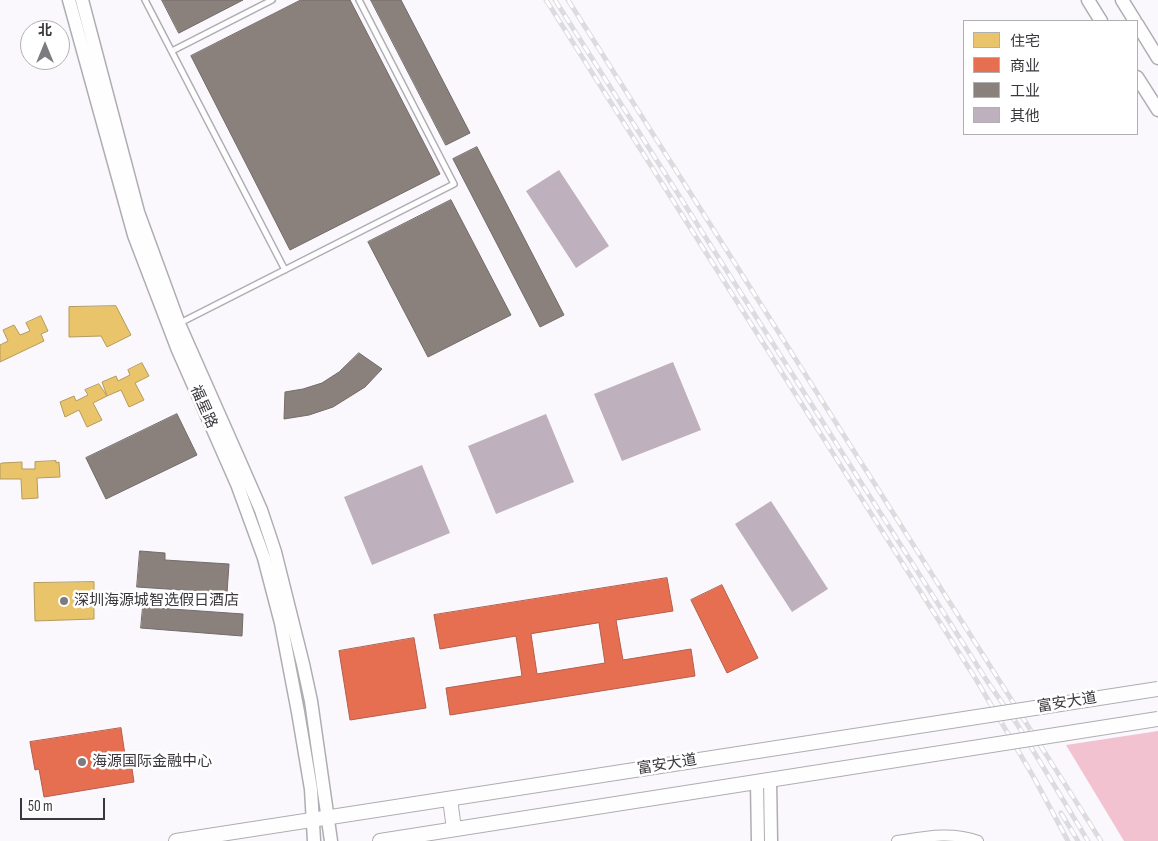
<!DOCTYPE html>
<meta charset="utf-8">
<style>
body{margin:0}
#map{position:relative;width:1158px;height:841px;overflow:hidden;background:#faf8fd;font-family:"Sofia Sans Condensed","Noto Sans SC",sans-serif}
canvas{display:block}
.legend{position:absolute;left:963px;top:20px;width:175px;height:115px;box-sizing:border-box;background:#fff;border:1px solid #b0afb1;margin:0;padding:6px 9px;list-style:none;font-size:15px;color:#3a373d}
.legend li{display:flex;align-items:center;gap:10px;height:25px}
.legend b{width:25px;border:1px solid #b0afb1}
.north{position:absolute;left:20px;top:20px;width:50px;height:50px;box-sizing:border-box;background:#fff;border:1px solid #b0afb1;border-radius:50%;rotate:0deg;font-size:14px;font-weight:700;line-height:20px;text-align:center;color:#3a373d}
.north::after{content:'';display:block;margin:auto;width:18px;height:22px;background:#7d7b80;clip-path:polygon(50% 0,100% 100%,50% 72%,0 100%)}
.scale{position:absolute;left:20px;top:798px;width:85px;height:22px;box-sizing:border-box;border:2px solid #3a373d;border-top:0;padding-left:6px;font-size:15px;line-height:18px;white-space:nowrap;color:#3a373d;-webkit-text-stroke:4px #fff;paint-order:stroke}
</style>
<div id="map">
<canvas width="1158" height="841"></canvas>
<ul class="legend">
<li><b style="height:14px;background:#e9c46a"></b>住宅</li>
<li><b style="height:14px;background:#e76f51"></b>商业</li>
<li><b style="height:14px;background:#8a817c"></b>工业</li>
<li><b style="height:14px;background:#beb0bc"></b>其他</li>
</ul>
<div class="north">北</div>
<div class="scale">50 m</div>
</div>
<script>
const ctx = document.querySelector('canvas').getContext('2d');
ctx.lineJoin = 'round';
function fillPath(path, color) {
  ctx.fillStyle = color;
  ctx.fill(path, 'evenodd');
}
function strokePath(path, color, width, dash) {
  ctx.strokeStyle = color;
  ctx.lineWidth = width;
  ctx.lineCap = dash ? 'butt' : 'round';
  ctx.setLineDash(dash || []);
  ctx.stroke(path);
}
function drawText(font, color, halo, rows, align = 'center') {
  ctx.font = font + ' "Sofia Sans Condensed","Noto Sans SC",sans-serif';
  ctx.lineWidth = 5;
  ctx.setLineDash([]);
  ctx.textBaseline = 'middle';
  ctx.strokeStyle = halo;
  ctx.fillStyle = color;
  for (const [text, x, y, turn = 0] of rows) {
    ctx.save();
    ctx.translate(x, y);
    ctx.rotate((+turn || 0) * Math.PI / 180);
    ctx.textAlign = isNaN(turn) ? turn : align;
    if (halo) ctx.strokeText(text, 0, 0);
    ctx.fillText(text, 0, 0);
    ctx.restore();
  }
}
fillPath(new Path2D(`
 M1158,731V841H1124L1066,745Z`), '#f3c2d0');
const homes = new Path2D(`
 M116,306L131,335L107,347L101,336L69,337V307Z
 M41,316L48,331L41,334L44,341L0,362V345L8,341L3,330L14,325L20,335L30,331L26,323Z
 M142,363L149,376L135,383L144,400L129,407L121,390L107,396L102,382L116,376L118,381L130,375L128,370Z
 M99,384L107,396L93,403L102,420L87,427L79,410L65,417L60,402L74,396L76,401L88,395L85,390Z
 M56,461V463L59,462L60,477L37,478L38,498L22,499L21,479H0V464L2,463L22,462V469H35V462Z
 M94,582V619L35,621L34,583Z`);
fillPath(homes, '#e9c46a');
strokePath(homes, '#b49a5c', 1);
const shops = new Path2D(`
 M667,578L673,611L616,620L623,660L691,649L695,676L450,715L446,688L522,676L516,636L440,649L434,615ZM599,623L605,663L537,674L531,634Z
 M722,585L758,658L727,673L691,600Z
 M414,638L426,708L350,720L339,651Z
 M121,728L125,755H130L134,782L44,797L39,769L35,770L30,742Z`);
fillPath(shops, '#e76f51');
strokePath(shops, '#b35e4b', 1);
const industry = new Path2D(`
 M162,0H243L179,33Z
 M301,0H350L440,174L290,250L191,56Z
 M371,0H401L470,133L446,145Z
 M477,147L564,315L540,327L453,159Z
 M451,200L511,315L428,357L368,242Z
 M359,353L382,369L365,387L333,407L309,415L284,419L285,392L303,389L322,383L339,372Z
 M177,414L197,455L106,499L86,458Z
 M140,551L165,553V560L229,564L227,593L137,587Z
 M143,607L243,614L242,636L141,628Z`);
fillPath(industry, '#8a817c');
strokePath(industry, '#726b69', 1);
fillPath(new Path2D(`
 M559,170L609,246L576,268L526,191Z
 M673,362L701,430L622,461L594,394Z
 M546,414L574,482L496,514L468,446Z
 M422,465L450,533L372,565L344,497Z
 M771,501L828,589L792,612L735,524Z`), '#beb0bc');
const service = new Path2D(`
 M145,0L285,270
 M172,51L272,0
 M178,324L454,184L359,0`);
const minor = new Path2D(`
 M897,841C924,837 951,831 978,841`);
const tertiary = new Path2D(`
 M69,0L134,235L178,350L237,484L264,558L281,623L298,712L311,789L314,841
 M82,0L138,212L179,324L240,462L261,510L275,552L303,664L311,701L331,841
 M1088,0L1101,21
 M1122,0L1135,21
 M1137,24L1158,58
 M1137,77L1158,110
 M770,780L771,841
 M757,782L758,841`);
const secondary = new Path2D(`
 M450,799L454,829
 M176,841L835,739
 M380,841L839,769`);
strokePath(service, '#afadb2', 8);
strokePath(minor, '#afadb2', 12);
strokePath(tertiary, '#afadb2', 15);
strokePath(secondary, '#afadb2', 16);
strokePath(service, '#fefeff', 5);
strokePath(minor, '#fefeff', 10);
strokePath(tertiary, '#fefeff', 12);
strokePath(secondary, '#fefeff', 14);
const rail = new Path2D(`
 M546,0L977,681L1033,776L1068,841
 M555,0L987,681L1017,724L1088,841
 M568,0L1101,841
 M1061,813L1078,841`);
strokePath(rail, '#dcdcde', 5);
strokePath(rail, '#fff', 3, [9]);
const secondaryBridge = new Path2D(`
 M835,739L1158,689
 M839,769L1158,719`);
strokePath(secondaryBridge, '#afadb2', 16, []);
strokePath(secondaryBridge, '#fefeff', 14);
for (const [x, y, r, color] of [
 [64,601,5,"#7d7b80"],
 [82,762,5,"#7d7b80"]
]) {
  const dot = new Path2D();
  dot.arc(x, y, r, 0, 2 * Math.PI);
  ctx.fillStyle = color;
  ctx.fill(dot);
  strokePath(dot, '#fff', 2);
}
drawText('15px', '#3a373d', '#fff', [
 ["福星路",203,407,66],
 ["富安大道",1067,703,-9],
 ["富安大道",667,765,-9]
]);
drawText('15px', '#3a373d', '#fff', [
 ["深圳海源城智选假日酒店",74,601],
 ["海源国际金融中心",92,762]
], 'left');
</script>
